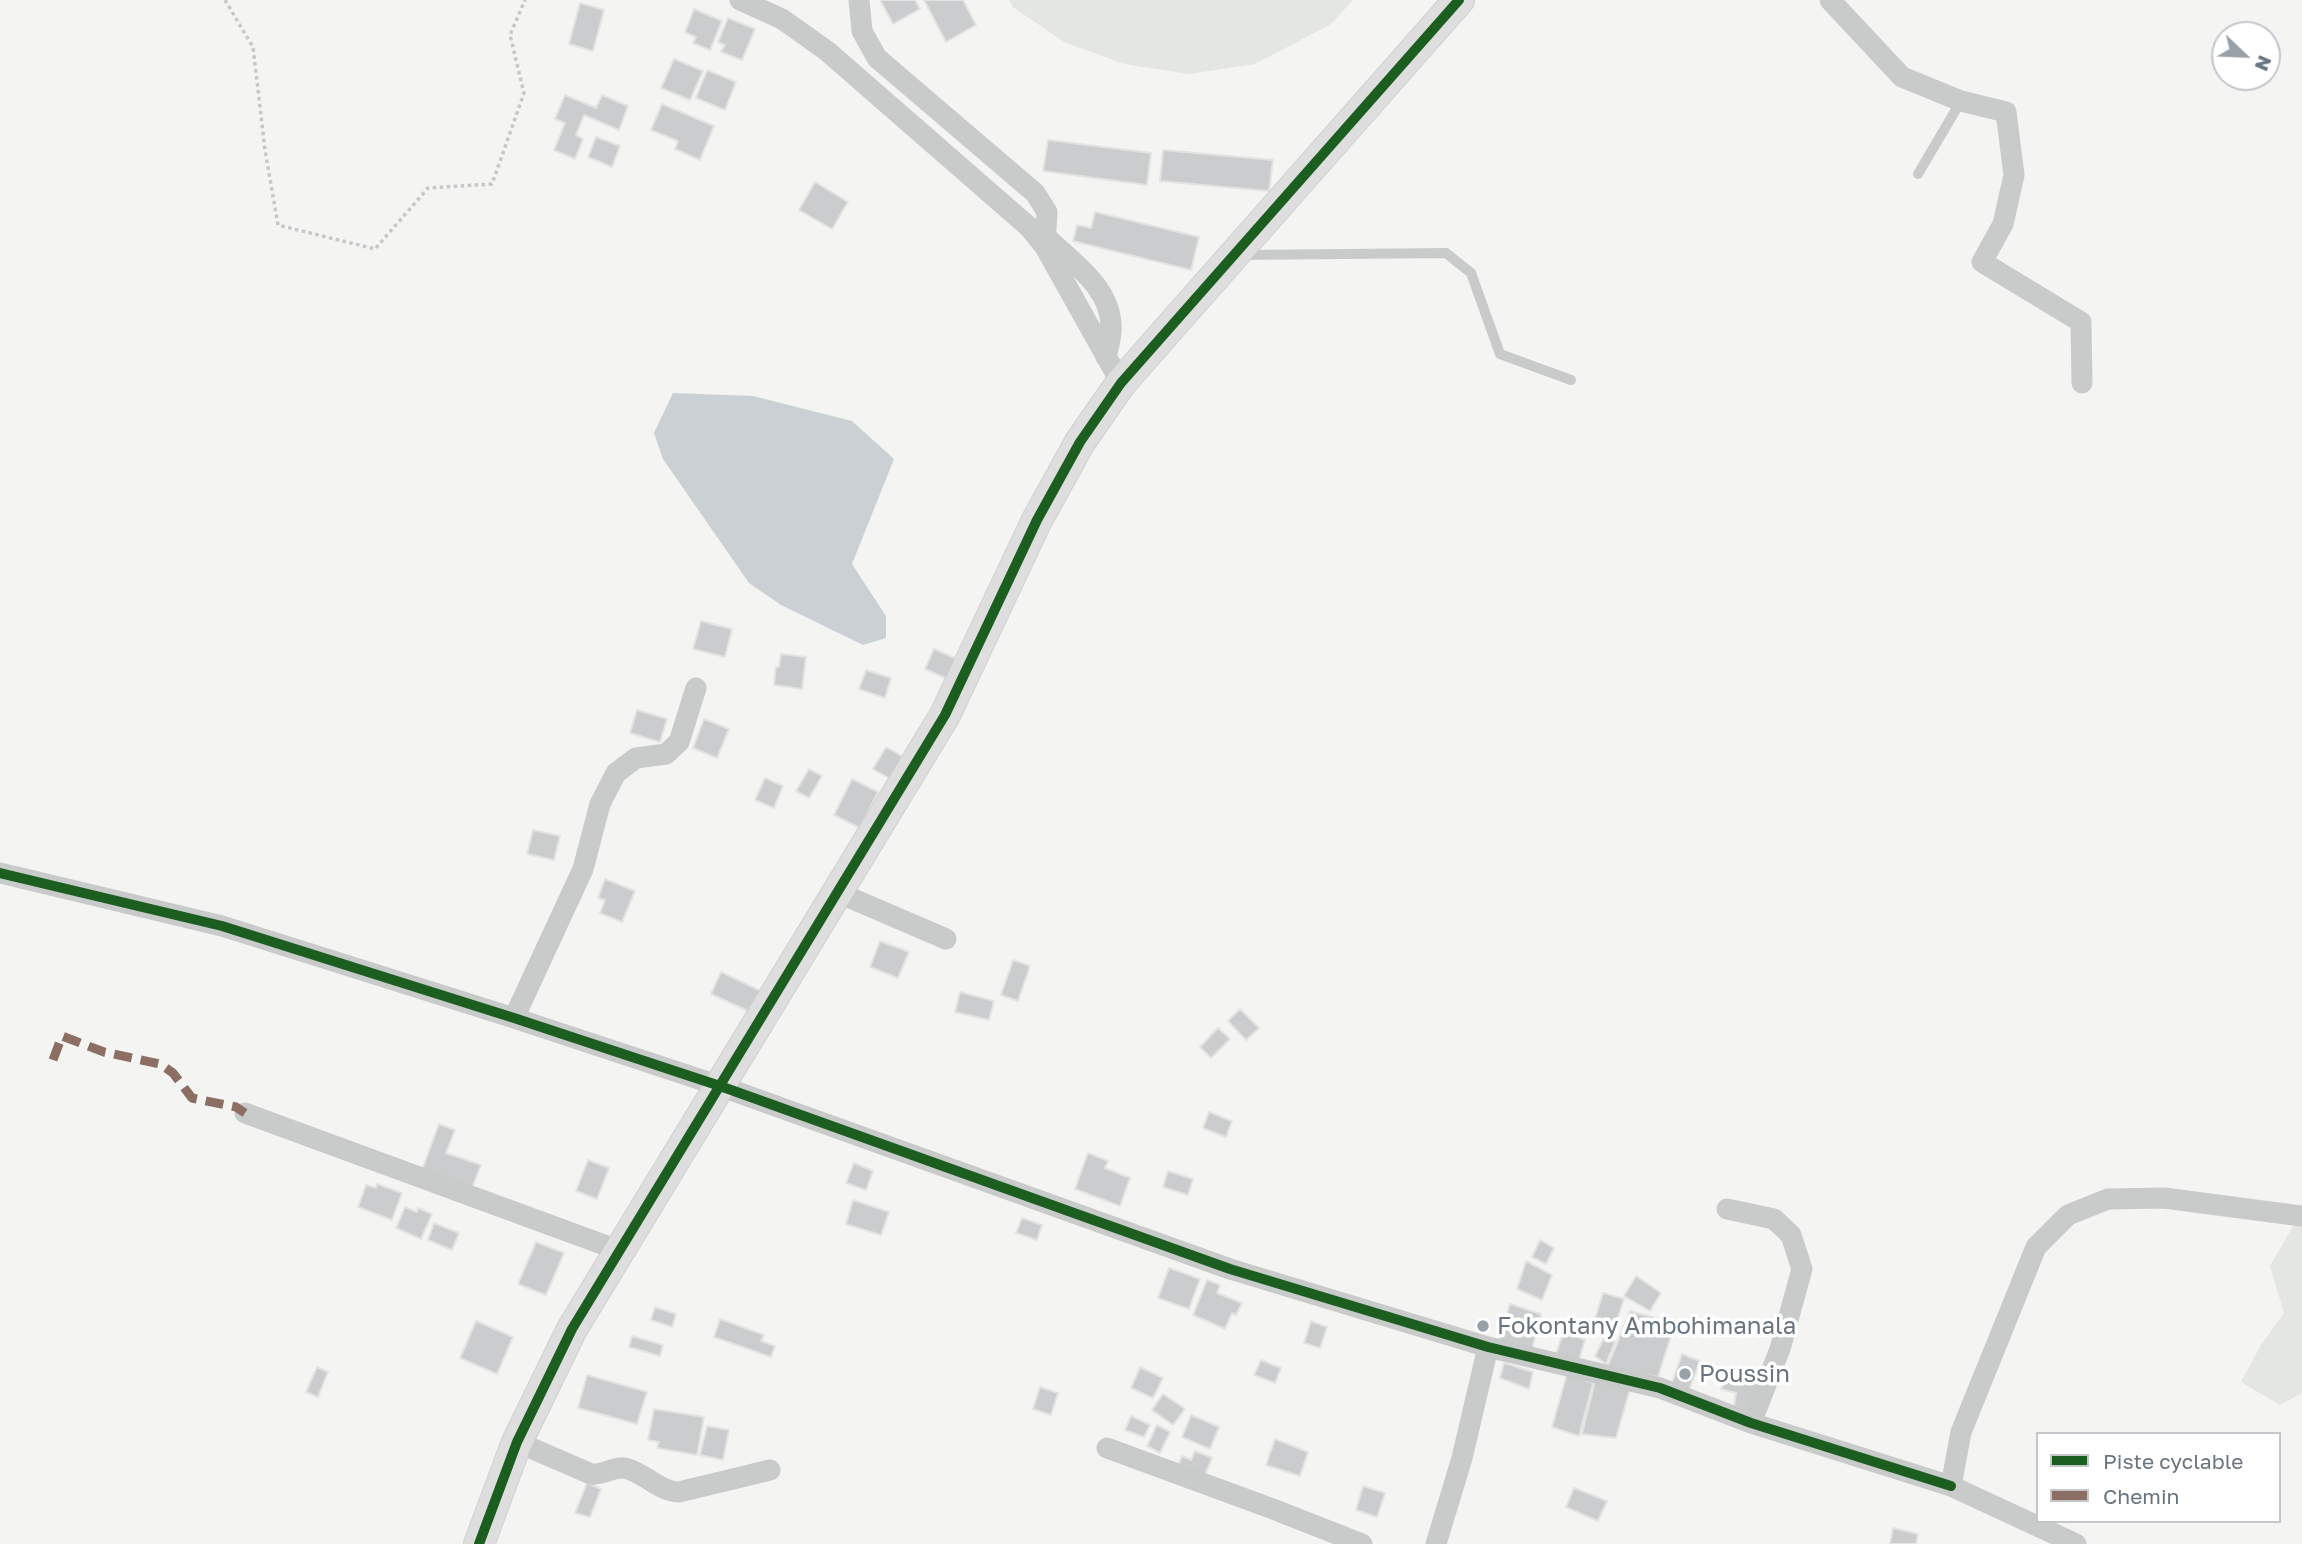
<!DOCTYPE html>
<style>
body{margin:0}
#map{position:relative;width:2302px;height:1544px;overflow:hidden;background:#f4f4f3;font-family:"Golos Text",sans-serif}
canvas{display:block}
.legend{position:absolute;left:2036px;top:1432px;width:245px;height:91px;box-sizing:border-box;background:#fff;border:2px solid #c3c7cc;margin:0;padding:9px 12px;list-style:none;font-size:21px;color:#68747f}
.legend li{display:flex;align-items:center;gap:14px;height:35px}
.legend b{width:35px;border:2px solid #c3c7cc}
.north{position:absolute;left:2211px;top:21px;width:70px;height:70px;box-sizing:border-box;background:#fff;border:2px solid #c3c7cc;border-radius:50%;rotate:113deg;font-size:19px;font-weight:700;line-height:28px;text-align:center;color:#68747f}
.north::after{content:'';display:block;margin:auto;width:24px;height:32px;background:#99a1a8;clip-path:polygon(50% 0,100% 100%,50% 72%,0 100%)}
</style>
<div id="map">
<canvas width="2302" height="1544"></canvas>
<ul class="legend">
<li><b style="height:9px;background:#1b5e20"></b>Piste cyclable</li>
<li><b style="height:9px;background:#8d6e63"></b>Chemin</li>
</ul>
<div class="north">N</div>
</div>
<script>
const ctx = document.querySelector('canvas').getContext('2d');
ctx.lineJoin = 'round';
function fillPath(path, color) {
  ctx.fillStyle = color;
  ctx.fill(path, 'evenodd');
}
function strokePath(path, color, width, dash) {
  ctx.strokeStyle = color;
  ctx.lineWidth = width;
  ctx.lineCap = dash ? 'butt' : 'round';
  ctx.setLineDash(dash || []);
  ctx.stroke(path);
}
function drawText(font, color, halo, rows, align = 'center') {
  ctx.font = font + ' "Golos Text",sans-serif';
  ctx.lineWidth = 7;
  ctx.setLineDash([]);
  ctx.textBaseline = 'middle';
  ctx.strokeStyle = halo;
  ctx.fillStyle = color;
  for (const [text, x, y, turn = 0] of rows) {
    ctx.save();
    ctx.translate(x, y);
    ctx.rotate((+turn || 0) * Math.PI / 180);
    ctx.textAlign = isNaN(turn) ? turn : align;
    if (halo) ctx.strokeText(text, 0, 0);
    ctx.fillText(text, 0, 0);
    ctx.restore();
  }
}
fillPath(new Path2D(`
 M1009,0H1353L1331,24L1255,64L1189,74L1124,64L1064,42L1013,7Z
 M2296,1221L2302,1225V1393L2280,1405L2241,1382L2261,1345L2284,1313L2270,1266Z`), '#e4e6e1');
fillPath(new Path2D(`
 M673,393L753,396L852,421L894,459L852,564L886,616V638L863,645L781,605L749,583L663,459L654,433Z`), '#cad0d3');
const building = new Path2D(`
 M880,0H915L920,9L893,24Z
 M924,0H963L976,25L946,42Z
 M580,3L604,10L593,51L569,44Z
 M694,9L722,21L710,50L693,43L696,37L685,32Z
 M728,18L755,29L742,60L721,52L725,45L718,42Z
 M674,59L703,71L690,100L661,88Z
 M707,70L736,82L725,110L696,98Z
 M565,95L596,108L602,95L628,106L619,130L584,115L576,135L583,139L575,159L554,150L565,123L555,119Z
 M662,104L714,126L700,160L675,149L678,141L651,130Z
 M596,137L620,146L612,167L588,157Z
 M1048,140L1151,153L1147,185L1043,171Z
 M1163,150L1273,160L1269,191L1160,181Z
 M815,182L848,202L832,229L799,210Z
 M1095,212L1199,237L1191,270L1073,241L1077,225L1091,228Z
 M701,621L732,629L725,657L693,649Z
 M934,649L964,662L955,682L925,669Z
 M781,654L806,657L802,689L774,685L776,667H779Z
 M866,670L891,678L885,698L859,689Z
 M637,710L667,719L660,742L630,733Z
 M704,719L729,729L717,758L693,748Z
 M886,747L907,759L894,781L873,769Z
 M809,769L822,776L809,798L796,791Z
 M765,778L783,786L774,808L755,800Z
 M852,779L878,792L860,828L834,815Z
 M533,830L560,836L554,860L527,854Z
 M605,879L635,891L622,922L600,913L605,900L598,898Z
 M880,941L909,952L898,978L870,967Z
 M1013,960L1030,966L1018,1001L1001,995Z
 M721,972L765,993L755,1014L711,994Z
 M960,992L994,1001L989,1020L955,1012Z
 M1240,1009L1259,1028L1246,1040L1228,1021Z
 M1218,1028L1230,1039L1211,1058L1200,1047Z
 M1209,1112L1232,1121L1226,1137L1203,1128Z
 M439,1124L455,1130L446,1153L481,1165L472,1188L422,1170Z
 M1088,1153L1108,1161L1105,1168L1130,1178L1120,1206L1075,1189Z
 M588,1160L609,1168L597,1199L576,1191Z
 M854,1163L873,1171L866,1190L846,1183Z
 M1168,1171L1193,1179L1188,1195L1163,1187Z
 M377,1184L402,1193L392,1220L358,1207L366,1185L376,1188Z
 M853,1200L889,1212L881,1235L846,1224Z
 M405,1207L417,1212L418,1208L432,1214L421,1239L396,1228Z
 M1022,1218L1042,1225L1037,1240L1016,1233Z
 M434,1223L459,1233L452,1250L428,1240Z
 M1540,1240L1554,1248L1546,1264L1532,1257Z
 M536,1242L564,1253L546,1295L518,1284Z
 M1526,1261L1552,1275L1542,1300L1517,1289Z
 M1169,1268L1200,1279L1189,1309L1158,1298Z
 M1636,1276L1661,1293L1650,1311L1624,1296Z
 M1207,1280L1220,1285L1217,1293L1242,1303L1236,1315L1232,1313L1225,1329L1193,1315Z
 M1603,1293L1624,1299L1615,1326L1595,1319Z
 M1510,1304L1541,1314L1532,1349L1499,1340Z
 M655,1307L676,1314L672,1327L651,1320Z
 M1630,1311L1675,1323L1658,1377L1607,1368Z
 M720,1319L764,1335L761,1341L775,1346L771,1357L714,1337Z
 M476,1321L513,1337L497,1374L460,1358Z
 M1311,1321L1327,1327L1320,1348L1304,1343Z
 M1564,1331L1585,1340L1578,1363L1556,1354Z
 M632,1336L663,1345L660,1356L629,1347Z
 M1605,1336L1615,1342L1606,1364L1595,1356Z
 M1682,1354L1700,1361L1688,1393L1671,1386Z
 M1261,1360L1281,1368L1275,1383L1254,1375Z
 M1504,1363L1533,1372L1529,1389L1500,1378Z
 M317,1367L328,1372L318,1397L306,1392Z
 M1140,1367L1163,1378L1153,1398L1131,1388Z
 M1567,1374L1593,1383L1579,1436L1552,1427Z
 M587,1375L647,1392L637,1424L578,1408Z
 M1727,1375L1758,1383L1749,1412L1734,1408L1736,1393L1721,1389Z
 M1595,1381L1630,1389L1616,1438L1582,1434Z
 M1040,1387L1058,1393L1051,1415L1033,1409Z
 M1163,1394L1185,1409L1173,1425L1152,1410Z
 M654,1409L704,1417L697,1455L657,1448L659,1442L648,1440Z
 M1191,1415L1219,1427L1210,1449L1182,1437Z
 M1131,1416L1150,1425L1144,1437L1125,1430Z
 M1157,1425L1170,1432L1160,1453L1147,1446Z
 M707,1426L729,1430L723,1460L700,1455Z
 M1275,1439L1308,1452L1300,1476L1266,1465Z
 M1195,1451L1212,1458L1204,1477L1178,1466L1182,1456L1191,1460Z
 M587,1483L601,1489L590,1517L575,1513Z
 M1363,1486L1385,1493L1377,1517L1356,1510Z
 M1574,1488L1607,1501L1598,1521L1566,1507Z
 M1893,1528L1918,1534L1916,1544H1890Z`);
fillPath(building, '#cbcccd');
strokePath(building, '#e3e3e2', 2);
const secondary = new Path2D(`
 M479,1544L517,1442L572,1329L945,715L1037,520L1080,442L1121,383L1459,0`);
strokePath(secondary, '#d0d0d1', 32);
strokePath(new Path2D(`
 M225,0L253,47L265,150L278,225L375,249L428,188L492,184L524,93L510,35L525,0`), '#c6c7c7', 3.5, [3.5, 3.5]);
strokePath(new Path2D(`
 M1918,174L1961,101
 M1239,255L1446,253L1471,273L1500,354L1571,380`), '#c9caca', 10);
strokePath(new Path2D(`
 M740,0L782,19L827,51L1029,227L1045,247L1121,383
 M859,0L862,31L877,58L1035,193L1047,212L1045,247
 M1830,0L1902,77L1961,101L2006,112L2014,175L2003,224L1982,262L2081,322L2082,383
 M1048,239C1075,264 1113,290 1111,330C1111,339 1108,349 1106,357
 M0,873L222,926L514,1018L720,1086L1230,1269L1488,1347L1660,1388L1751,1423L1951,1486
 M839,893L946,939
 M514,1018L583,869L600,804L616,773L636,758L666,754L679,742L696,688
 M245,1113L618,1250
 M1727,1209L1774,1219L1791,1235L1802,1269L1780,1349L1751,1423
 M517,1442L591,1474C604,1476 616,1464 628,1469C647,1475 659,1491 679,1492L770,1470
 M1107,1448L1273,1509L1362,1544
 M1436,1544L1462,1458L1488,1347
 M2076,1544L1951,1486L1961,1432L2036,1247L2068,1215L2108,1199L2164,1198L2302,1216`), '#c9caca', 21);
strokePath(secondary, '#dededf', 30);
strokePath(new Path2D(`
 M53,1060L62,1036L104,1052L160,1064L173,1073L192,1098L236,1107L245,1113`), '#8d6e63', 9, [18, 9]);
strokePath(new Path2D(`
 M0,873L222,926L514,1018L720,1086L1230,1269L1488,1347L1660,1388L1751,1423L1951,1486
 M479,1544L517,1442L572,1329L945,715L1037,520L1080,442L1121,383L1459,0`), '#1b5e20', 10);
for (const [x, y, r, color] of [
 [1483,1326,7,"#99a1a8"],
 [1685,1374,7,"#99a1a8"]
]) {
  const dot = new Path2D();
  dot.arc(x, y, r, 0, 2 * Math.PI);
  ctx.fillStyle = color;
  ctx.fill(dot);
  strokePath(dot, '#fff', 2.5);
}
drawText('24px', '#68747f', '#fff', [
 ["Fokontany Ambohimanala",1497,1326],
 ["Poussin",1699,1374]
], 'left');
</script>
